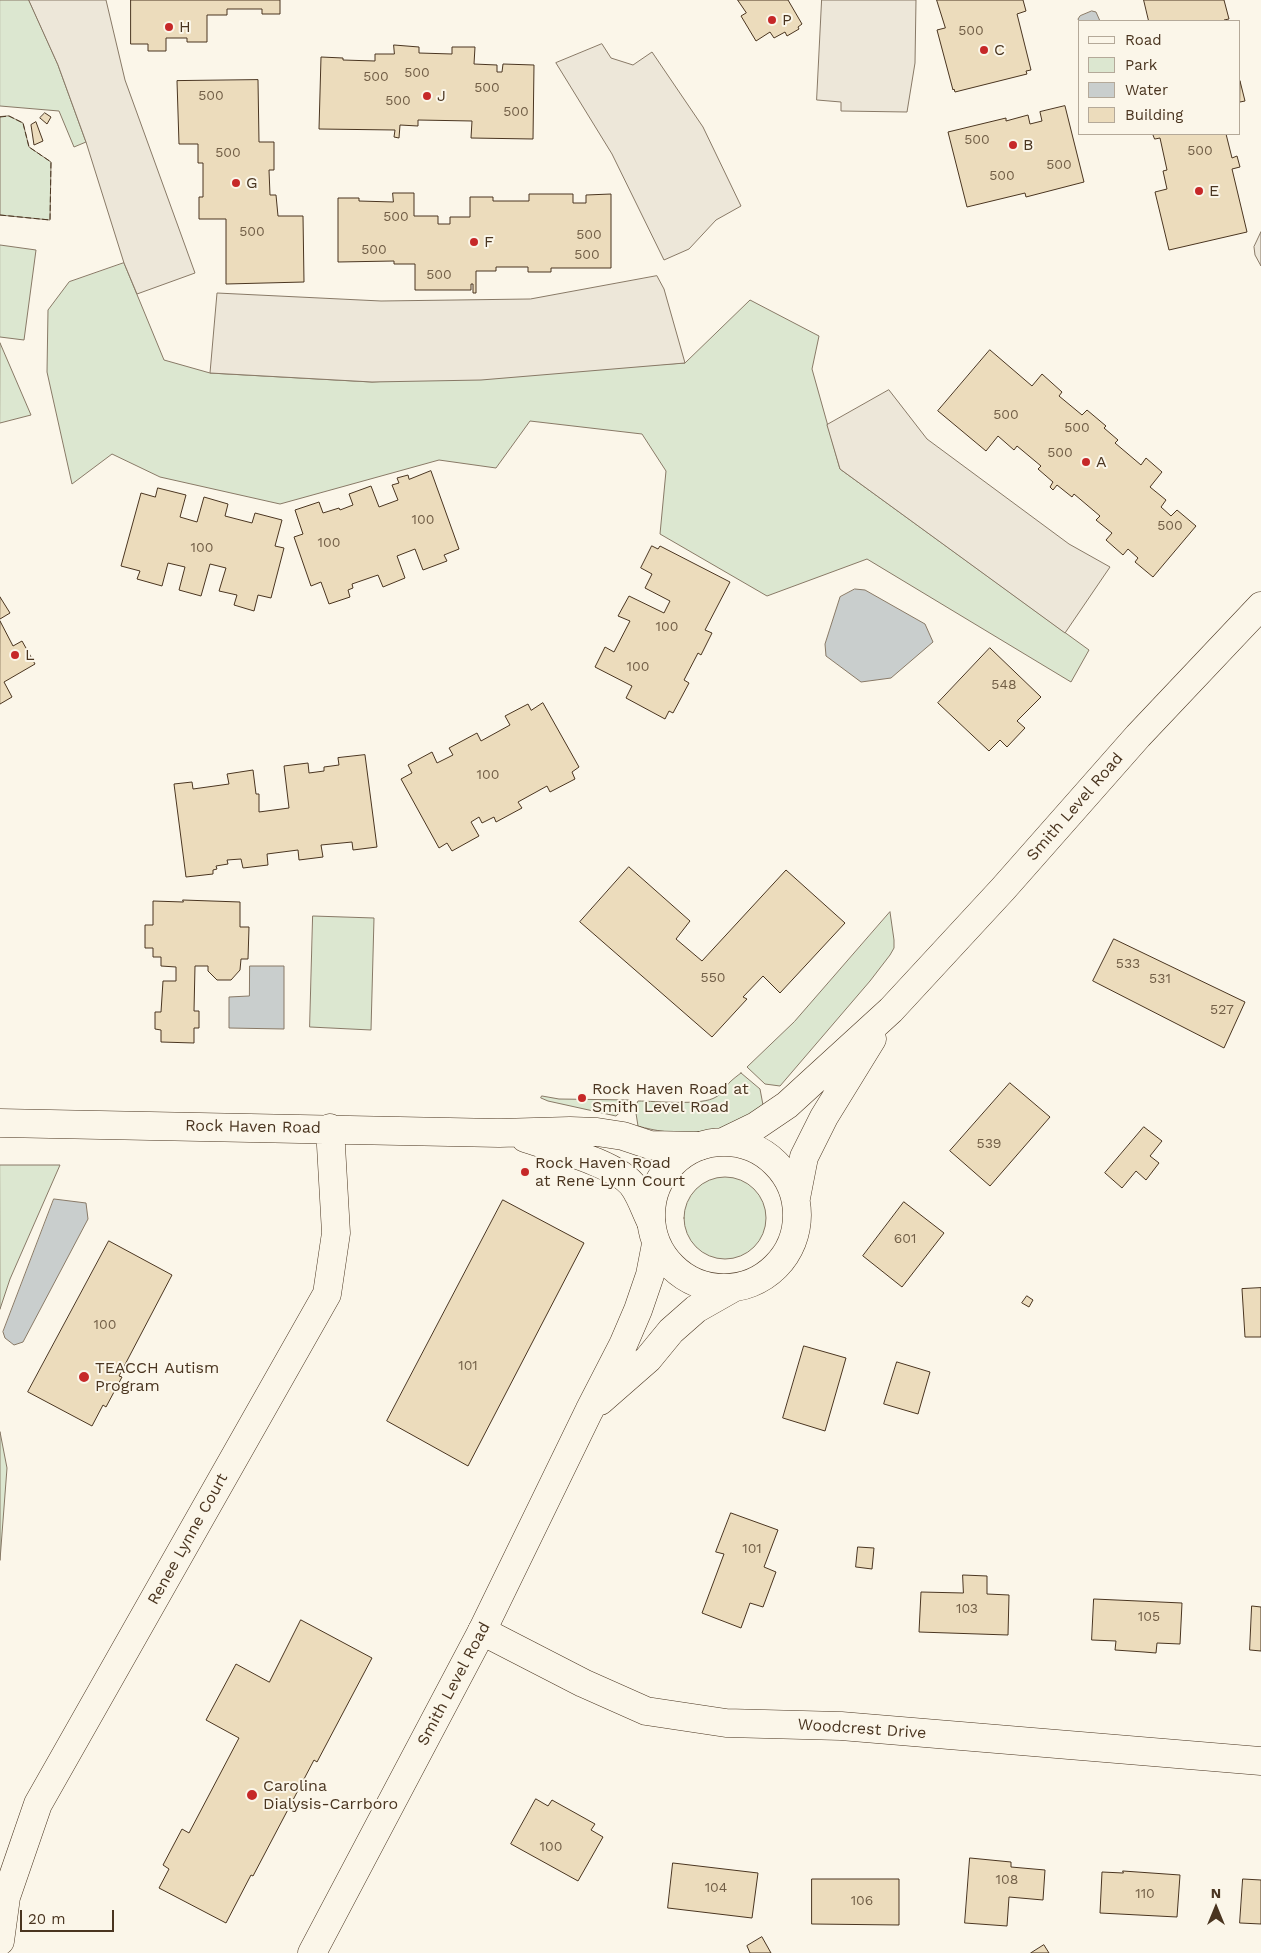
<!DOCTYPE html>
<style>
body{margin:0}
#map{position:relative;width:1261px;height:1953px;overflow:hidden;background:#fbf6e9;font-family:"Work Sans",sans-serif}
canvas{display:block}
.legend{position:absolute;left:1078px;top:20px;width:162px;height:115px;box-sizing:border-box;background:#fbf6e9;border:1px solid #b4a999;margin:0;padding:6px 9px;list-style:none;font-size:15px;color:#4a3520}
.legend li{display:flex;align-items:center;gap:10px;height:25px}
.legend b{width:25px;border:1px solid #b4a999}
.north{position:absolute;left:1191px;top:1883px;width:50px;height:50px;-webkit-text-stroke:4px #fbf6e9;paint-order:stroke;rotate:0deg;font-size:14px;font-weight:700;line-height:20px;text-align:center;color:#4a3520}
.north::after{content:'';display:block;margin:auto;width:18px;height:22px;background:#4a3520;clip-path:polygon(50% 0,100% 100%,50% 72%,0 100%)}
.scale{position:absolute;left:20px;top:1910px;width:94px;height:22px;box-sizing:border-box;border:2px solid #4a3520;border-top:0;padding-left:6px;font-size:15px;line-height:18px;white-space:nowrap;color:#4a3520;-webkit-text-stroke:4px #fbf6e9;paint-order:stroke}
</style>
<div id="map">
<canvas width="1261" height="1953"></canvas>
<ul class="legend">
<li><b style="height:6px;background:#fbf6e9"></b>Road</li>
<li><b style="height:14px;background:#dce7d0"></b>Park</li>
<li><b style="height:14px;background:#c9cecd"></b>Water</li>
<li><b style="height:14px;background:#ecdcbc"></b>Building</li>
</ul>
<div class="north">N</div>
<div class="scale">20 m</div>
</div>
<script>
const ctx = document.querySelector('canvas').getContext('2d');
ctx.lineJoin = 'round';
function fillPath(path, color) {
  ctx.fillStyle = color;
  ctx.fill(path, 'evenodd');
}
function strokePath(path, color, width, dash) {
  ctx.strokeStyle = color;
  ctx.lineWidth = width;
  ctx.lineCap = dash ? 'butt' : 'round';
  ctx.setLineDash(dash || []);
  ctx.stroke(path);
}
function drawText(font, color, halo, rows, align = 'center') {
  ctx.font = font + ' "Work Sans",sans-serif';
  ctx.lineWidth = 4;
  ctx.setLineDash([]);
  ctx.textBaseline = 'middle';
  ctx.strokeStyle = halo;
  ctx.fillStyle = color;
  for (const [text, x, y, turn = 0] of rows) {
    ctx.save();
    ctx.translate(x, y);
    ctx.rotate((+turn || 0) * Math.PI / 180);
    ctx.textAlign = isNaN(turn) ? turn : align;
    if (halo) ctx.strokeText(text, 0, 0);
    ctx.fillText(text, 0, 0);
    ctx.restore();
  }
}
const green = new Path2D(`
 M0,0H29L58,65L86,142L74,147L59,111L0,106Z
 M9,116L23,123L29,147L51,162L50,220L0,215V117Z
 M0,245L36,250L24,340L0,337Z
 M124,263L164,360L210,373L372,382L685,363L750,300L819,336L812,369L840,469L1089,650L1071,682L867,559L767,596L660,534L666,471L642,434L530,421L496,468L439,460L280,504L160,477L112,454L72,484L47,372L48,310L69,282Z
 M0,343L31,415L0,423Z
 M890,912L894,940V948L890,955L870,981L780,1086L765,1084L747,1067L794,1022Z
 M313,916L374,918L371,1030L310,1027Z
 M741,1073L760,1089L763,1105C757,1110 751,1115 744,1119C713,1136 672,1136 638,1126L635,1107L638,1101C656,1101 702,1106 716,1097C722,1094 725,1088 729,1083C733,1079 737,1076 741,1073Z
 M542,1096L559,1099L630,1100L627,1106L616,1116L548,1101L541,1098Z
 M0,1165H60L10,1279L0,1309Z
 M684 1218a41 41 0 1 1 82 0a41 41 0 1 1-82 0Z
 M0,1432L7,1468L0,1560Z`);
fillPath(green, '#dce7d0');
strokePath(green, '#887966', 1);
const parking = new Path2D(`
 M29,0H106L125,80L195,273L137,294L124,263L86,142L58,65Z
 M822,0H916L915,63L907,112L841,111V102L817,100Z
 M602,44L611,58L633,65L652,52L703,127L741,206L716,220L689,249L664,260L612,154L556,63Z
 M1261,232V266L1255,255L1254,247Z
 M657,276L664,289L685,363L481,380L372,382L210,373L217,293L381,301L530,299Z
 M889,390L927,439L1069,544L1110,567L1065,633L840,469L827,425Z`);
fillPath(parking, '#ede7d9');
strokePath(parking, '#887966', 1);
const water = new Path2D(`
 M1092,11L1096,12L1100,21H1080V24L1078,19L1080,16Z
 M855,589L865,590L925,624L933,642L891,678L861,682L826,656L825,644L840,597Z
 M250,966H284V1029L229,1028V997L249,996Z
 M54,1199L86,1203L88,1219L23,1342L14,1345L5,1338L3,1332Z`);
fillPath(water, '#c9cecd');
strokePath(water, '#887966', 1);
const building = new Path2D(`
 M131,0H280V14H262V9H227V15H207V42H187V38H166V51H148V44H131Z
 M738,0H788L802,24L798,27L799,29L787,36L785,32L774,38L770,32L756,41L741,16L746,13Z
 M937,0H1023L1026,11L1017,14L1031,70L1026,71L1027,74L955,92L954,89L953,90L937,30L945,28Z
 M1144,0H1224L1229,19L1224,20V21H1149Z
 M394,45L419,47V53L452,54V47H475L474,64L497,65V72H502L503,64L534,65L533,139L471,138L472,121L418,120V126L400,125L399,138L394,137L395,130L319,129L321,57L343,58V60L375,61V54H394Z
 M258,80L259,142H274V170H269L270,195H276L278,216H303L304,282L226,284V219H199V197H203V163H198V144H179L177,81Z
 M1240,81L1245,101L1240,102Z
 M1065,106L1084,182L1026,197L1025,193L967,207L948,132L1006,118V121L1028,115L1030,124L1042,121L1040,112Z
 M45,113L51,117L47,124L40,118Z
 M36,122L43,141L34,145L31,125Z
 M1153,134H1226L1232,158L1237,156L1240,167L1232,169L1247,232L1169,250L1155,192L1167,189L1163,171L1167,170L1160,138L1155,139Z
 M393,193H414V216H438V224H450V217H470V197H493V201H529V194H573V203H586V195L611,194V268H551V272H528V267H496V271H476V293H473V284H471V290H415V264H394V261L338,262V198H359V201L393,202Z
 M990,350L1032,386L1042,374L1062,392L1059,396L1082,415L1087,410L1106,426L1104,428L1118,440L1115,443L1141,465L1146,458L1162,472L1150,487L1166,500L1161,507L1171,516L1177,510L1196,526L1153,577L1135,562L1138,558L1128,549L1123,555L1106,540L1112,533L1096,520L1100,516L1074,494L1072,497L1057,485L1053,490L1050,487L1053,482L1038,469L1041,466L1017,446L1014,450L998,436L986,451L938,411Z
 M431,471L459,549L444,555L447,561L423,570L415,549L397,556L405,578L383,587L378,575L352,584L353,588L348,590L350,597L329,604L321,582L311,586L294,537L303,534L295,510L319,502L323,513L339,508L340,510L353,505L349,494L371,486L379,507L398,500L392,485L399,483L397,478L408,475L409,479Z
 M158,488L186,495L180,517L197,522L204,497L228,504L225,516L252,523L255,513L282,520L275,546L284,548L271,598L258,595L254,611L234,605L237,595L219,591L226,568L210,564L201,596L179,590L185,567L168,563L162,586L137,579L140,571L121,566L141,493L155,497Z
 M652,546L658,549L660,546L730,582L705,630L712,633L701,655L698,653L684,680L689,683L673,713L669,711L665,719L626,698L632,686L595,667L605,647L614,652L630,621L618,616L629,596L664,613L670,601L645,588L652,574L641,568Z
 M0,597L10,613L0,619Z
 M0,621L13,646L22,641L35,664L4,682L12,697L0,704Z
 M990,648L1041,697L1017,721L1025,728L1007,747L1000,740L989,751L938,703Z
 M543,703L579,767L572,772L575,779L550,792L547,786L518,802L522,808L496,822L494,817L482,823L479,817L471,822L479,836L452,851L447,843L439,848L401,779L412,773L408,765L432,752L437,763L453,755L449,748L477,733L481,741L510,725L505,716L528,704L531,710Z
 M365,755L377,847L353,850L352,842L321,845L323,857L299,860L298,850L267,854L268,865L243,868L241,859L227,860L228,864L216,866L217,869L213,870V874L186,877L174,784L192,782L193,789L229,784L227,774L253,770L256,794H259V812L289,808L284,766L308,763L309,773L324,771V767L339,765L338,758Z
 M629,867L690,921L676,939L702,961L786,870L845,923L780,993L763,976L743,997L747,999L712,1037L580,922Z
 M183,900L240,902V927H249L248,959H241L240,970L231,980H217L208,971V966H195L194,1011H199V1028H194V1043L161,1042V1030L155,1029V1012H161L163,981H176V967L161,966V957H153V948H145V925H153V901L183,902Z
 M1114,939L1245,1002L1224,1048L1093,981Z
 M1010,1083L1050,1117L990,1186L950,1151Z
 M1144,1127L1162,1141L1150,1156L1159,1163L1146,1180L1136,1171L1122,1188L1105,1173Z
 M503,1200L584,1243L468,1466L387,1421Z
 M904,1202L944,1233L902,1287L863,1256Z
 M109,1241L172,1275L119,1376L122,1377L106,1407L103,1405L92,1426L28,1392Z
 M1261,1288V1337H1245L1242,1289Z
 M1027,1296L1033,1300L1029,1307L1022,1303Z
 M804,1346L846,1358L825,1431L783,1418Z
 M897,1362L930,1372L918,1414L884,1404Z
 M731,1513L778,1530L764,1567L776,1572L763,1607L750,1603L741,1628L702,1613L724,1554L716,1552Z
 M858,1547L874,1548L872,1569L856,1567Z
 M963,1575L987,1576V1594L1009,1595L1008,1635L919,1632L921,1592L963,1593Z
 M1094,1599L1182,1603L1180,1644L1157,1643L1156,1653L1144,1652L1115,1650L1116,1641L1092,1640Z
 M1252,1606L1261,1607V1651L1250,1650Z
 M301,1620L372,1658L317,1762L314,1760L253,1876L251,1875L226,1923L159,1888L169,1869L163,1865L182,1829L189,1833L239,1738L206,1720L236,1664L269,1682Z
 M536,1799L548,1806L552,1800L595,1824L591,1830L603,1837L578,1881L511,1844Z
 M970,1858L1011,1862V1867L1045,1870L1043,1900L1009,1897L1007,1926L965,1923Z
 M673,1863L758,1873L752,1918L668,1908Z
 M1123,1871L1180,1875L1177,1917L1100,1913L1102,1872L1123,1873Z
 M812,1879H899V1925L812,1924Z
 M1243,1879L1261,1880V1924L1240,1923Z
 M762,1937L771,1953H750L747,1946Z
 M1044,1945L1049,1953H1031Z`);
fillPath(building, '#ecdcbc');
strokePath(building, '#4a3520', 1);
const minor = new Path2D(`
 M0,1123L499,1133L570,1131L597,1132L623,1136L650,1145L699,1146
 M525,1138C551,1147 619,1164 634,1187C641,1197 645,1210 651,1222
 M482,1631L583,1683L646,1711L726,1723L841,1726L1261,1761
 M0,1941L6,1897L38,1804L327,1294L336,1233L330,1128`);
const secondary = new Path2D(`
 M723,1142L756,1126L787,1105L891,1010L1003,889L1138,736L1261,606
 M651 1215a73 73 0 1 1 146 0a73 73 0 1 1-146 0Z
 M796,1198L804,1157L824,1117L872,1039
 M600,1401L648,1359L671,1331L696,1309L733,1288
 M312,1953L482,1631L589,1411L623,1345L638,1310L650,1275L656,1244`);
strokePath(minor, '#4a3520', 29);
strokePath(secondary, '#4a3520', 29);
strokePath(minor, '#fbf6e9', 28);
strokePath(secondary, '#fbf6e9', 28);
strokePath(new Path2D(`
 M0,117L9,116L23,123L29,147L51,162L50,220L0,215`), '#4a3520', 1, [6, 2.5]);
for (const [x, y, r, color] of [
 [772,20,5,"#c62828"],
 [169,27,5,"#c62828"],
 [984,50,5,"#c62828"],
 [427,96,5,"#c62828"],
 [1013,145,5,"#c62828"],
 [236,183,5,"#c62828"],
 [1199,191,5,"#c62828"],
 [474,242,5,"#c62828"],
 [1086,462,5,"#c62828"],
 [15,655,5,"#c62828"],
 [582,1098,5,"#c62828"],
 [525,1172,5,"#c62828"],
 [84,1377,6,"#c62828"],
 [252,1795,6,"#c62828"]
]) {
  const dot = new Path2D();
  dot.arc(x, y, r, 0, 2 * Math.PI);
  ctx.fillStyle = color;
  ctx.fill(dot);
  strokePath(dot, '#fbf6e9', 2);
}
drawText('14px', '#725f47', null, [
 ["500",971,31],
 ["500",417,73],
 ["500",376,77],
 ["500",487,88],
 ["500",211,96],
 ["500",398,101],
 ["500",516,112],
 ["500",977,140],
 ["500",1200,151],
 ["500",228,153],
 ["500",1059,165],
 ["500",1002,176],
 ["500",396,217],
 ["500",252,232],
 ["500",589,235],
 ["500",374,250],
 ["500",587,255],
 ["500",439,275],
 ["500",1006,415],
 ["500",1077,428],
 ["500",1060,453],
 ["100",423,520],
 ["500",1170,526],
 ["100",329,543],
 ["100",202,548],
 ["100",667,627],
 ["100",638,667],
 ["548",1004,685],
 ["100",488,775],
 ["533",1128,964],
 ["550",713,978],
 ["531",1160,979],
 ["527",1222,1010],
 ["539",989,1144],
 ["601",905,1239],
 ["100",105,1325],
 ["101",468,1366],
 ["101",752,1549],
 ["103",967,1609],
 ["105",1149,1617],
 ["100",551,1847],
 ["108",1007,1880],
 ["104",716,1888],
 ["110",1145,1894],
 ["106",862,1901]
]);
drawText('16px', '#4a3520', '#fbf6e9', [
 ["P",782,20],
 ["H",179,27],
 ["C",994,50],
 ["J",437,96],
 ["B",1023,145],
 ["G",246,183],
 ["E",1209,191],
 ["F",484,242],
 ["A",1096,462],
 ["L",25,655],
 ["Rock Haven Road at",592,1089],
 ["Smith Level Road",592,1107],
 ["Rock Haven Road",535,1163],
 ["at Rene Lynn Court",535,1181],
 ["TEACCH Autism",95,1368],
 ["Program",95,1386],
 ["Carolina",263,1786],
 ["Dialysis-Carrboro",263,1804]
], 'left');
drawText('16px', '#4a3520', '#fbf6e9', [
 ["Smith Level Road",1075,807,-49],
 ["Rock Haven Road",253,1127,1],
 ["Renee Lynne Court",188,1539,-61],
 ["Smith Level Road",454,1684,-62],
 ["Woodcrest Drive",862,1729,4]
]);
</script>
